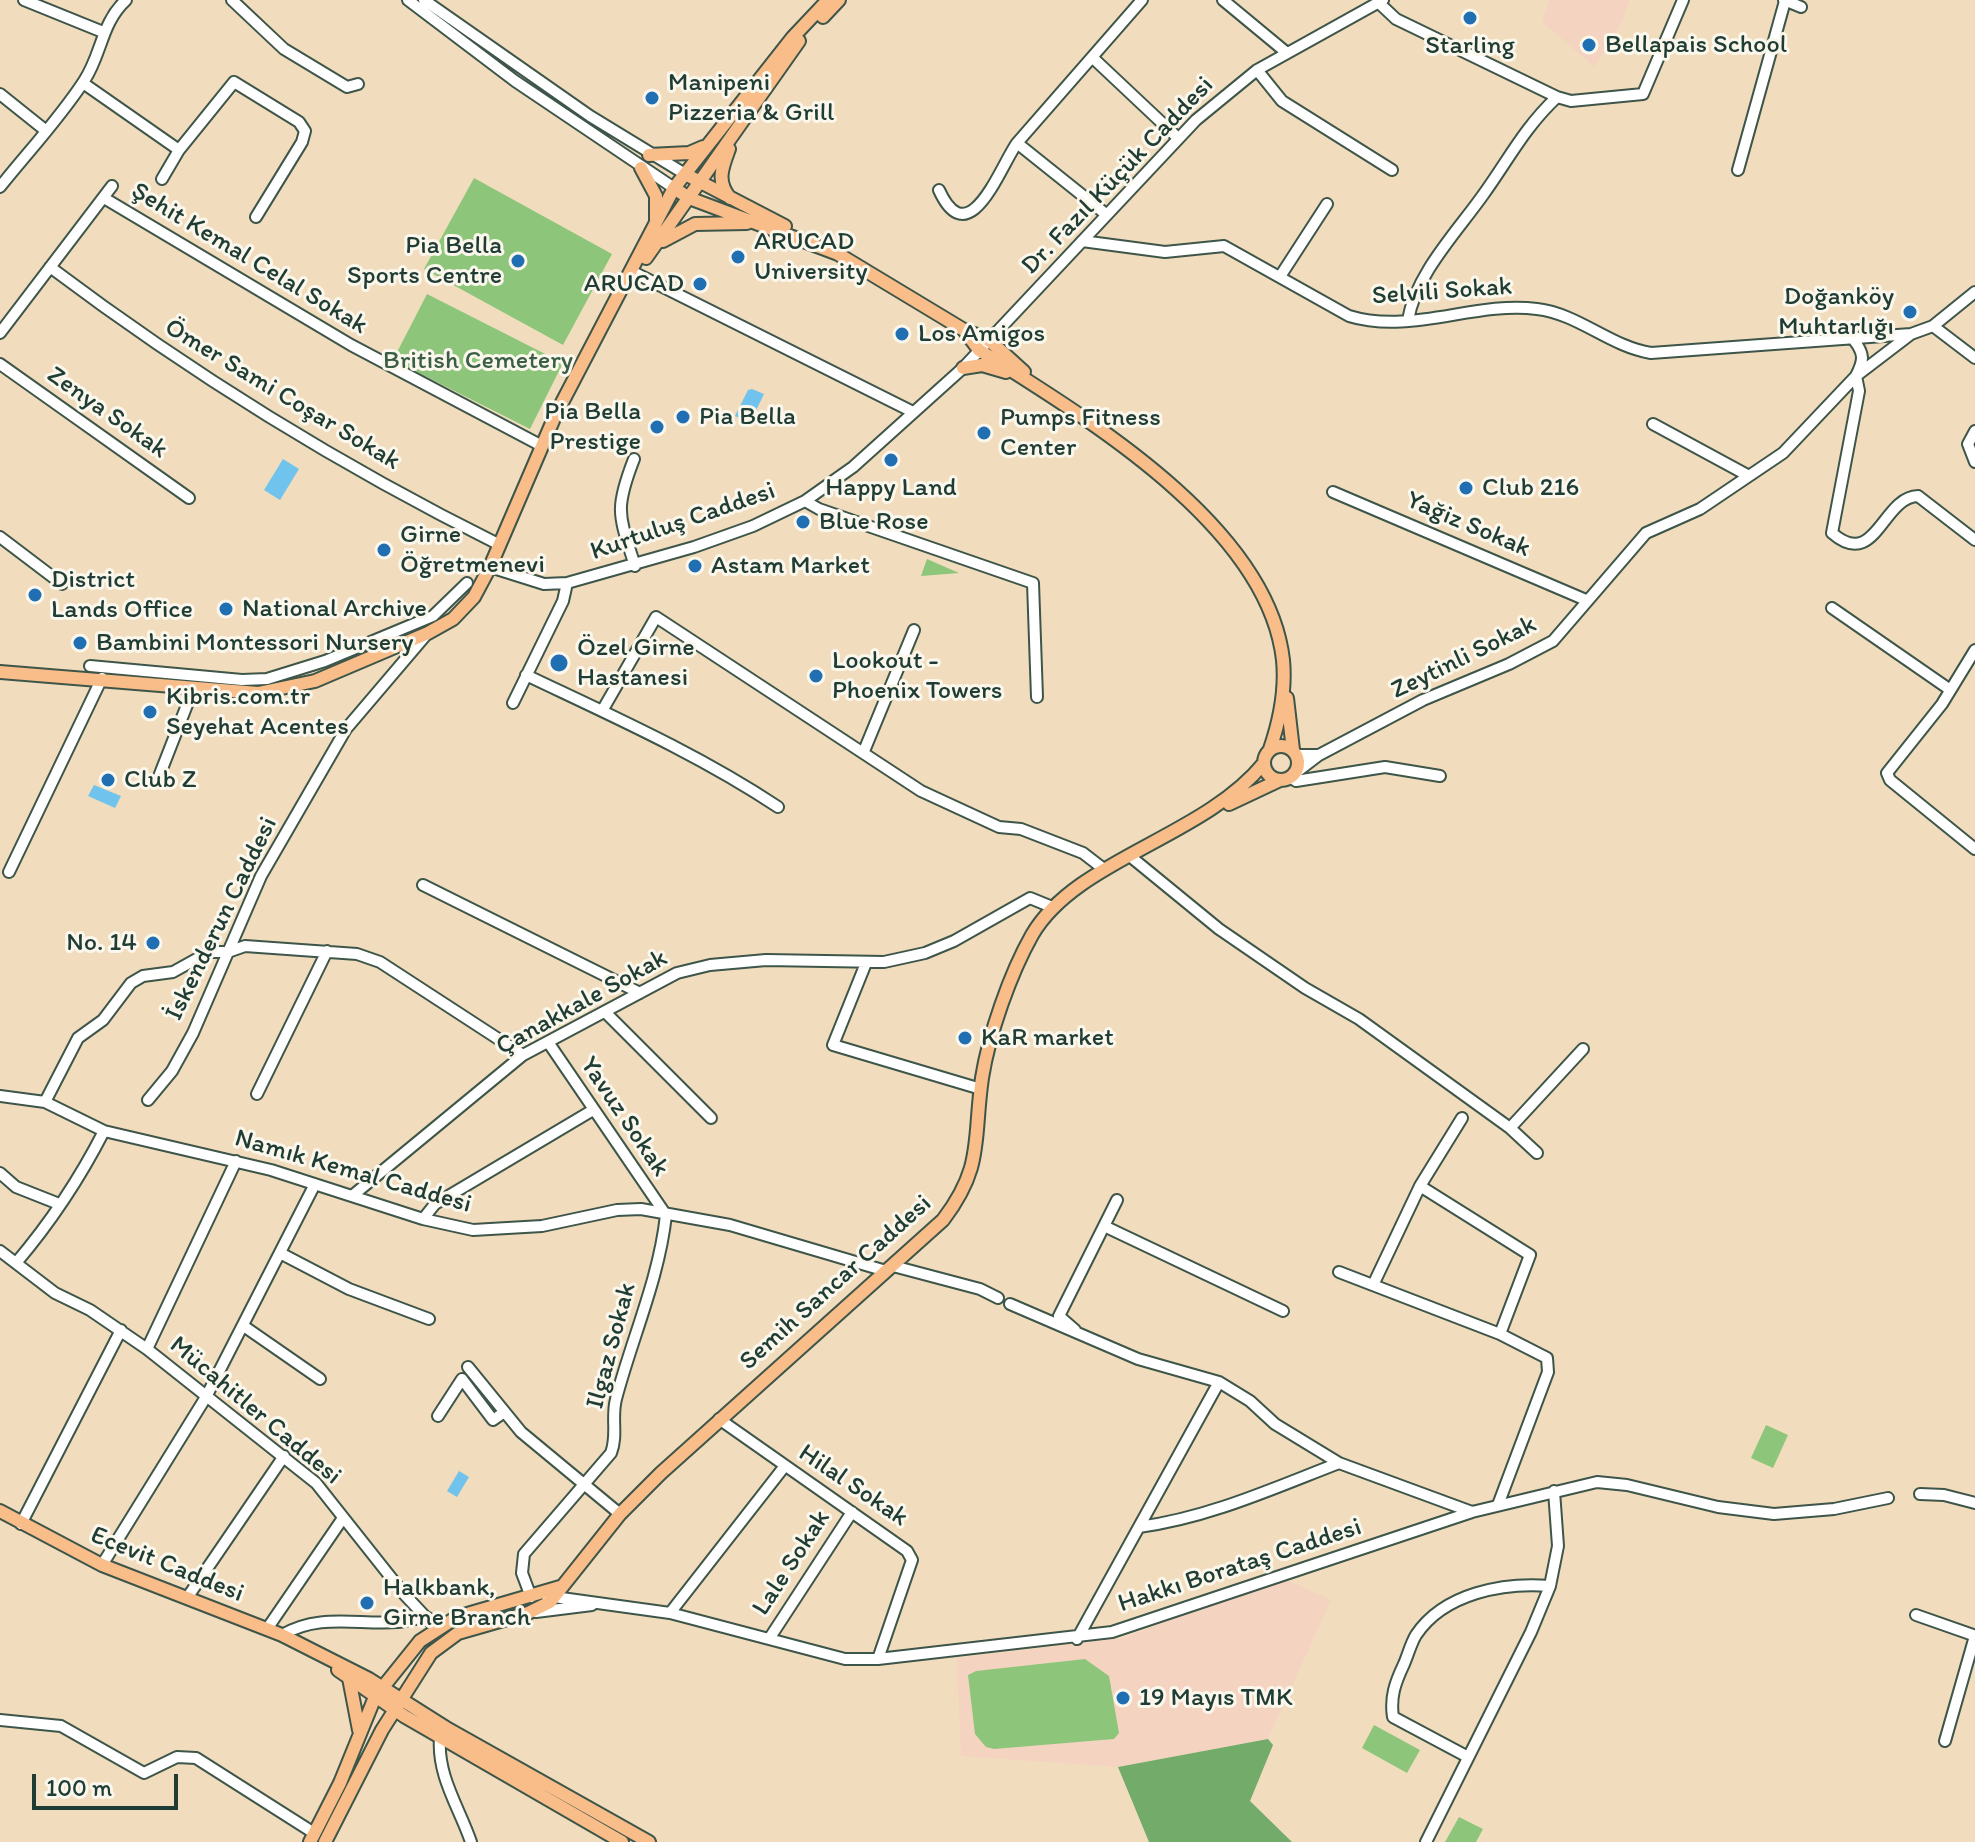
<!DOCTYPE html>
<meta charset="utf-8">
<style>
body{margin:0}
#map{position:relative;width:1975px;height:1842px;overflow:hidden;background:#f1ddbd;font-family:Itim,sans-serif}
canvas{display:block}
.scale{position:absolute;left:32px;top:1774px;width:146px;height:36px;box-sizing:border-box;border:4px solid #1f3d34;border-top:0;padding-left:10px;font-size:24px;line-height:28px;white-space:nowrap;color:#1f3d34;-webkit-text-stroke:6px #fbf7ec;paint-order:stroke}
</style>
<div id="map">
<canvas width="1975" height="1842"></canvas>
<div class="scale">100 m</div>
</div>
<script>
const ctx = document.querySelector('canvas').getContext('2d');
ctx.lineJoin = 'round';
function fillPath(path, color) {
  ctx.fillStyle = color;
  ctx.fill(path, 'evenodd');
}
function strokePath(path, color, width, dash) {
  ctx.strokeStyle = color;
  ctx.lineWidth = width;
  ctx.lineCap = dash ? 'butt' : 'round';
  ctx.setLineDash(dash || []);
  ctx.stroke(path);
}
function drawText(font, color, halo, rows, align = 'center') {
  ctx.font = font + ' Itim,sans-serif';
  ctx.lineWidth = 6;
  ctx.setLineDash([]);
  ctx.textBaseline = 'middle';
  ctx.strokeStyle = halo;
  ctx.fillStyle = color;
  for (const [text, x, y, turn = 0] of rows) {
    ctx.save();
    ctx.translate(x, y);
    ctx.rotate((+turn || 0) * Math.PI / 180);
    ctx.textAlign = isNaN(turn) ? turn : align;
    if (halo) ctx.strokeText(text, 0, 0);
    ctx.fillText(text, 0, 0);
    ctx.restore();
  }
}
fillPath(new Path2D(`
 M1549,0H1629L1623,20L1595,67L1542,22Z
 M1281,1577L1331,1600L1268,1739L1118,1767L961,1756L957,1658L1124,1638Z`), '#f5d3c1');
fillPath(new Path2D(`
 M474,178L612,254L563,345L424,269Z
 M427,294L563,363L530,429L393,360Z
 M927,559L959,573L921,576Z
 M1766,1425L1788,1435L1773,1468L1751,1458Z
 M1085,1659L1109,1676L1119,1733L1114,1739L994,1749L986,1747L975,1734L968,1675L976,1671Z
 M1374,1725L1420,1750L1407,1773L1362,1748Z
 M1459,1817L1483,1829L1476,1842H1445Z`), '#8dc67a');
fillPath(new Path2D(`
 M1268,1739L1273,1745L1250,1801L1292,1842H1149L1118,1767Z`), '#72ab6a');
fillPath(new Path2D(`
 M752,389L764,394L750,423L735,416L748,390Z
 M283,459L299,469L280,500L264,490Z
 M94,785L121,796L115,808L88,796Z
 M459,1471L469,1477L457,1497L447,1491Z`), '#70c3ec');
const minor = new Path2D(`
 M24,0L103,32
 M232,0L284,49L347,87L358,84
 M408,0L515,81L674,188
 M424,0L590,116L685,174
 M1223,0L1287,53
 M1784,0L1801,7
 M1379,3L1396,19L1557,97L1571,101L1643,94L1683,0
 M1093,58L1178,138
 M1257,70L1282,101L1392,170
 M83,83L179,150
 M0,94L45,130
 M1017,143L1107,215
 M1738,170L1785,1
 M162,179L179,150L234,82L299,122L305,131L302,142L256,217
 M0,187C28,152 60,118 84,81C102,54 101,23 126,0
 M939,190C969,256 1000,167 1017,143L1142,0
 M104,198L351,345L542,446
 M1082,241L1165,252L1224,246L1349,316C1411,335 1474,301 1537,309C1579,314 1609,346 1651,353L1911,334
 M50,267C192,374 341,466 500,545
 M633,272L913,412
 M1281,275L1327,204
 M1408,320C1416,274 1456,233 1483,195C1509,159 1524,128 1557,97
 M1933,326L1975,358
 M0,333L112,186
 M1853,339C1865,354 1864,360 1856,376L1859,391L1832,533C1876,571 1882,497 1918,496L1975,540
 M0,364L189,498
 M1653,424L1749,476
 M1975,431L1968,444L1975,462
 M634,459C614,510 619,515 635,566
 M1333,492L1586,600
 M805,501L819,509L1033,583L1037,697
 M0,537L62,584
 M490,567L544,584L567,583L694,547L753,526L805,501L853,467L963,368L1196,120L1257,70L1383,0
 M1832,608L1949,689
 M1975,650L1942,704L1887,773L1890,780L1975,849
 M90,666L242,680L267,679L325,661L433,616L467,583
 M526,675C612,716 698,754 778,807
 M513,703L563,601L567,583
 M602,711L656,617L921,791L999,827L1021,829L1083,853L1105,870
 M864,751L914,630
 M1296,755H1319
 M1294,774L1319,755L1423,700L1509,664L1553,641L1646,533L1700,509L1783,453L1856,376L1911,334L1933,326L1975,292
 M1290,777L1296,781L1385,767L1440,776
 M158,779L194,687
 M1131,857L1219,929L1305,988L1359,1019L1510,1128L1537,1153
 M9,872L102,678
 M423,885L640,993
 M866,963L833,1045L981,1089
 M605,1012L711,1118
 M257,1094L327,951
 M0,1096L45,1102L104,1131L271,1170L423,1219L473,1230L542,1226L617,1210L641,1209L730,1225L886,1271
 M148,1100L172,1071L193,1033L261,876L346,729L426,635
 M45,1102L78,1038L103,1020L131,983L143,976L173,972L209,952H228L245,946L357,954L380,962L523,1055
 M1510,1128L1583,1049
 M0,1173L16,1187L59,1204
 M1420,1186L1530,1255L1500,1334
 M352,1196L523,1055L677,973L710,965L766,960L884,962L925,953L954,941L1030,898L1052,907
 M423,1219L435,1204L593,1110
 M1104,1226L1283,1311
 M0,1251L55,1293L90,1310L147,1349L316,1483L404,1594L436,1628
 M280,1253L349,1289L429,1319
 M16,1263C50,1223 80,1178 104,1131
 M893,1266L980,1289L998,1298
 M1339,1272L1500,1334L1547,1358L1548,1372L1498,1505
 M1373,1285L1420,1186L1462,1118
 M1010,1304L1138,1359L1219,1382L1250,1401L1275,1424L1339,1463L1472,1512
 M245,1327L320,1379
 M1075,1330L1059,1316L1117,1200
 M147,1349L236,1161
 M468,1367L521,1432L620,1514
 M438,1416L462,1379L493,1420L503,1413
 M719,1419L907,1551L912,1560L878,1659
 M1920,1494L1944,1495L1975,1503
 M21,1524L121,1330
 M1139,1527C1208,1518 1274,1488 1339,1463
 M102,1565L206,1397L315,1184
 M547,1596L670,1613L845,1659H878L1112,1632L1472,1512L1597,1482L1627,1485L1718,1507L1774,1514L1834,1509L1888,1498
 M531,1597L522,1573L524,1554L611,1453C618,1435 611,1418 616,1399C632,1338 659,1279 666,1215L548,1042
 M187,1598L284,1456
 M536,1612L592,1605
 M670,1613L784,1467
 M1916,1615L1973,1635
 M267,1629L343,1518
 M282,1635C319,1613 357,1625 398,1622C409,1621 417,1617 428,1618
 M769,1639L852,1512
 M1077,1639L1219,1382
 M0,1720L61,1726L144,1773L177,1757L196,1758L314,1833
 M440,1738C437,1776 459,1807 471,1842
 M1945,1741L1975,1636
 M1468,1757L1393,1717C1390,1697 1395,1683 1404,1664C1408,1655 1411,1643 1416,1635C1444,1593 1504,1582 1550,1586
 M1426,1842L1531,1632L1550,1586L1558,1546L1554,1491`);
const major = new Path2D(`
 M823,17L839,0
 M729,149C722,168 716,181 730,198
 M649,155L689,153L703,147
 M641,168L656,196V220
 M685,174L785,226
 M674,188L689,198L838,254L964,330L989,340L1024,372
 M663,241L695,224L747,223
 M646,258L799,41
 M964,330L979,350C1083,416 1268,525 1283,660C1286,691 1280,720 1270,749
 M963,368L982,365L1006,372
 M0,672L258,693L315,681L428,633L453,619L474,597L490,567L555,416L674,188L793,37L828,0
 M1287,698L1293,750
 M1264 763a17 17 0 1 1 34 0a17 17 0 1 1-34 0Z
 M1229,804L1280,780
 M0,1511L102,1565L282,1635L369,1679L448,1729L649,1842
 M338,1670L404,1716L622,1842
 M349,1678L359,1730
 M310,1842L340,1783L375,1697L420,1641L457,1617L560,1587
 M325,1842L382,1730L431,1653L458,1633L528,1613L550,1602L620,1514L661,1473L943,1220C984,1166 973,1140 982,1078C989,1034 1010,974 1032,935C1076,859 1203,838 1264,763`);
strokePath(minor, '#3e5549', 14);
strokePath(major, '#3e5549', 16);
strokePath(minor, '#fff', 10);
strokePath(major, '#f8bd89', 12);
for (const [x, y, r, color] of [
 [1470,18,8,"#1f6fb2"],
 [1589,45,8,"#1f6fb2"],
 [652,98,8,"#1f6fb2"],
 [738,257,8,"#1f6fb2"],
 [518,261,8,"#1f6fb2"],
 [700,284,8,"#1f6fb2"],
 [1910,312,8,"#1f6fb2"],
 [902,334,8,"#1f6fb2"],
 [683,417,8,"#1f6fb2"],
 [657,427,8,"#1f6fb2"],
 [984,433,8,"#1f6fb2"],
 [891,460,8,"#1f6fb2"],
 [1466,488,8,"#1f6fb2"],
 [803,522,8,"#1f6fb2"],
 [384,550,8,"#1f6fb2"],
 [695,566,8,"#1f6fb2"],
 [35,595,8,"#1f6fb2"],
 [226,609,8,"#1f6fb2"],
 [80,643,8,"#1f6fb2"],
 [559,663,10,"#1f6fb2"],
 [816,676,8,"#1f6fb2"],
 [150,712,8,"#1f6fb2"],
 [108,780,8,"#1f6fb2"],
 [153,943,8,"#1f6fb2"],
 [965,1038,8,"#1f6fb2"],
 [367,1603,8,"#1f6fb2"],
 [1123,1698,8,"#1f6fb2"]
]) {
  const dot = new Path2D();
  dot.arc(x, y, r, 0, 2 * Math.PI);
  ctx.fillStyle = color;
  ctx.fill(dot);
  strokePath(dot, '#fbf7ec', 3);
}
drawText('26px', '#1f3d34', '#fbf7ec', [
 ["Bellapais School",1605,45],
 ["Starling",1470,46,"center"],
 ["Manipeni",668,83],
 ["Pizzeria & Grill",668,113],
 ["ARUCAD",754,242],
 ["University",754,272],
 ["Pia Bella",502,246,"right"],
 ["Sports Centre",502,276,"right"],
 ["ARUCAD",684,284,"right"],
 ["Doğanköy",1894,297,"right"],
 ["Muhtarlığı",1894,327,"right"],
 ["Los Amigos",918,334],
 ["Pia Bella",641,412,"right"],
 ["Prestige",641,442,"right"],
 ["Pia Bella",699,417],
 ["Pumps Fitness",1000,418],
 ["Center",1000,448],
 ["Happy Land",891,488,"center"],
 ["Club 216",1482,488],
 ["Blue Rose",819,522],
 ["Girne",400,535],
 ["Öğretmenevi",400,565],
 ["Astam Market",711,566],
 ["District",51,580],
 ["Lands Office",51,610],
 ["National Archive",242,609],
 ["Bambini Montessori Nursery",96,643],
 ["Özel Girne",577,648],
 ["Hastanesi",577,678],
 ["Lookout -",832,661],
 ["Phoenix Towers",832,691],
 ["Kibris.com.tr",166,697],
 ["Seyehat Acentes",166,727],
 ["Club Z",124,780],
 ["No. 14",137,943,"right"],
 ["KaR market",981,1038],
 ["Halkbank,",383,1588],
 ["Girne Branch",383,1618],
 ["19 Mayıs TMK",1139,1698]
], 'left');
drawText('26px', '#1f3d34', '#fbf7ec', [
 ["Dr. Fazıl Küçük Caddesi",1118,176,-46],
 ["Şehit Kemal Celal Sokak",249,259,31],
 ["Selvili Sokak",1442,292,-4],
 ["Ömer Sami Coşar Sokak",282,395,31],
 ["Zenya Sokak",107,413,35],
 ["Kurtuluş Caddesi",683,522,-19],
 ["Yağiz Sokak",1468,525,23],
 ["Zeytinli Sokak",1464,658,-26],
 ["İskenderun Caddesi",222,919,-64],
 ["Çanakkale Sokak",582,1003,-29],
 ["Yavuz Sokak",624,1117,56],
 ["Namık Kemal Caddesi",353,1172,16],
 ["Semih Sancar Caddesi",836,1283,-42],
 ["Ilgaz Sokak",612,1346,-75],
 ["Mücahitler Caddesi",255,1411,40],
 ["Hilal Sokak",853,1486,34],
 ["Lale Sokak",792,1563,-57],
 ["Ecevit Caddesi",167,1565,22],
 ["Hakkı Borataş Caddesi",1240,1566,-18]
]);
drawText('26px', '#3a5f46', '#fbf7ec', [
 ["British Cemetery",478,361]
]);
</script>
